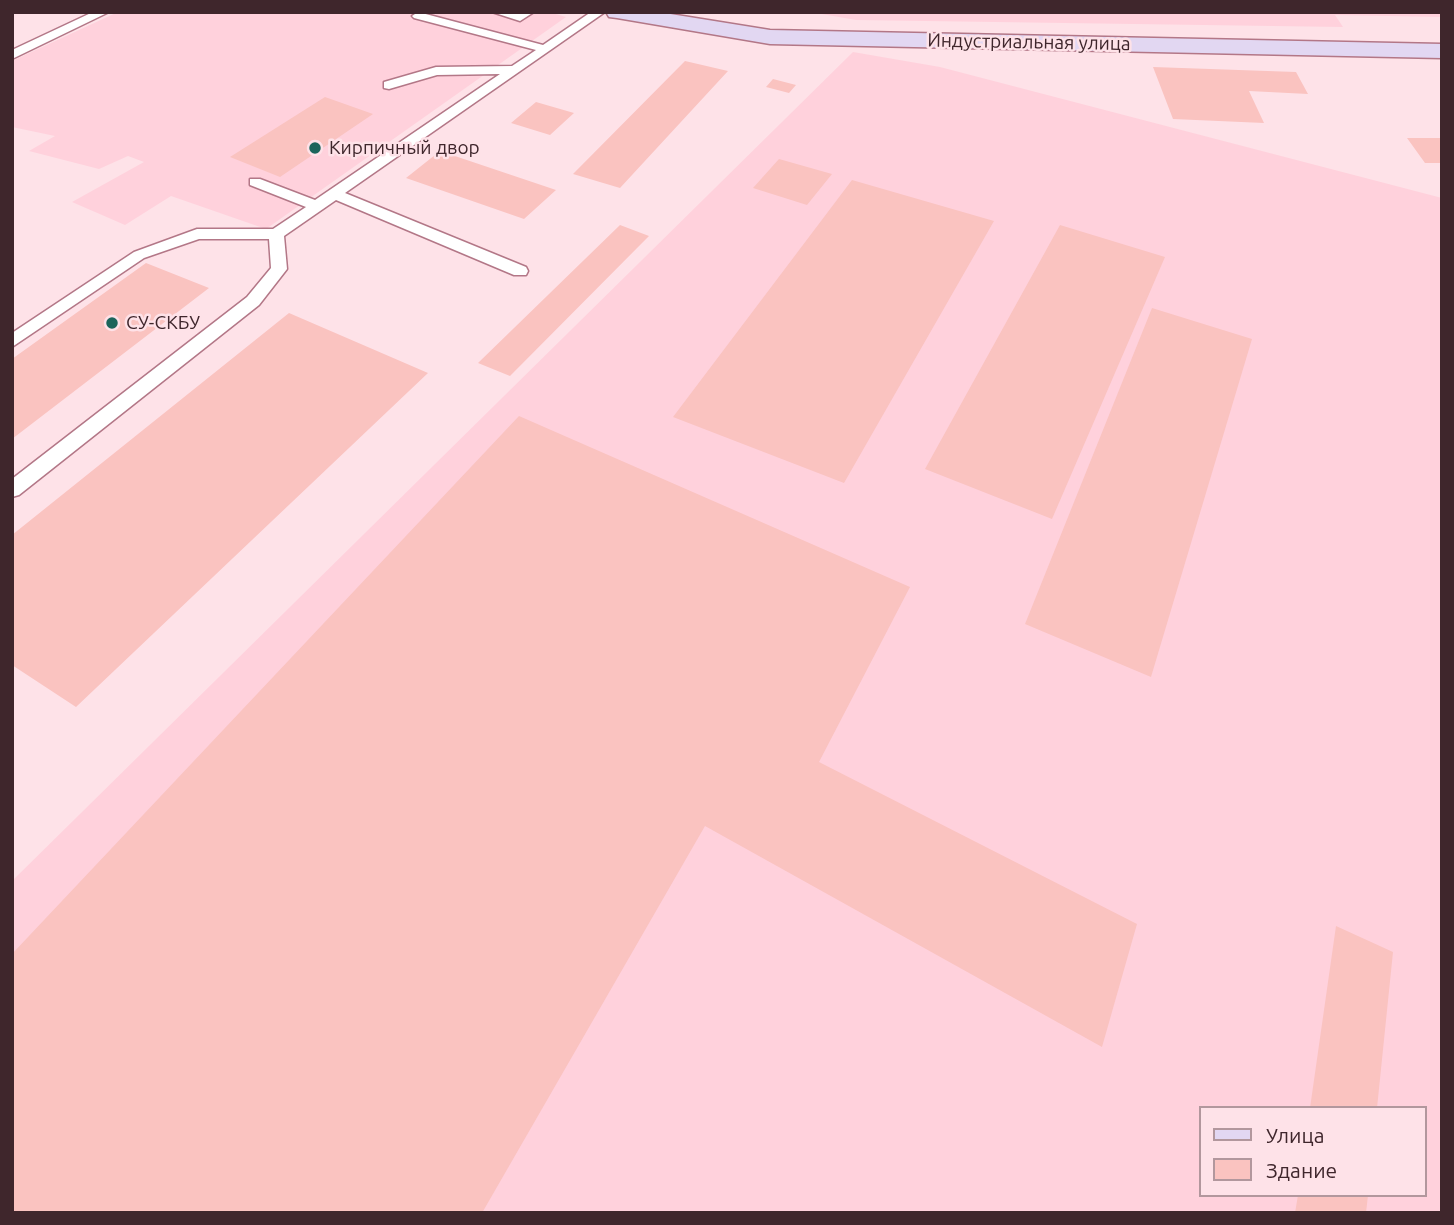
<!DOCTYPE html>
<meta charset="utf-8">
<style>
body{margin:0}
#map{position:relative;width:1454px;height:1225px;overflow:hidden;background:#fee2e8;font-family:Ubuntu,sans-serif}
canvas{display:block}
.frame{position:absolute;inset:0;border:14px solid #3f262c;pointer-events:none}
.legend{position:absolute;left:1199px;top:1106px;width:228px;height:91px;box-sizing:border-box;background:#fee2e8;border:2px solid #b2979d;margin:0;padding:9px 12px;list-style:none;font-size:21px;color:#3f262c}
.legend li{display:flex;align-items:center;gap:14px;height:35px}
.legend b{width:35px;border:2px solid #b2979d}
</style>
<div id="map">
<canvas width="1454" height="1225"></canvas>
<div class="frame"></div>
<ul class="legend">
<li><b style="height:9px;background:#e2d7f2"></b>Улица</li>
<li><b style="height:19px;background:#fac3c0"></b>Здание</li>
</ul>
</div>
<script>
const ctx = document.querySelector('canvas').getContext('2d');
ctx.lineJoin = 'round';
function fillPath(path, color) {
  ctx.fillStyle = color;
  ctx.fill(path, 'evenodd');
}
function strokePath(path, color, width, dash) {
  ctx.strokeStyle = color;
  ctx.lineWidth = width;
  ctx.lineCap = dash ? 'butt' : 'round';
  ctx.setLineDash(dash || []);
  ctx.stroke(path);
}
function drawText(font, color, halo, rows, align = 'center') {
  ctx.font = font + ' Ubuntu,sans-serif';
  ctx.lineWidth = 5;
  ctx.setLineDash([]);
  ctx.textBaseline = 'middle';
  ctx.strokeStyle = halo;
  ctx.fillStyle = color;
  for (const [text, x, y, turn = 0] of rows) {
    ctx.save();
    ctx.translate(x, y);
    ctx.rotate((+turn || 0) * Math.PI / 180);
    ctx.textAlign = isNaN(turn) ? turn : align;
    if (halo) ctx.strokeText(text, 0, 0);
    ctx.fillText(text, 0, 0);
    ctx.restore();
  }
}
fillPath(new Path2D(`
 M118,12H549L566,17L266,229L171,196L125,225L72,202L144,162L128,156L99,169L29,151L55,136L12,127V61Z
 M810,12H1442V17L1335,15L1343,27L856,20Z
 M853,52L940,67L1442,198V1213H12V881ZM1200,1108H1424V1195H1200Z`), '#ffd1dc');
fillPath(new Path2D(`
 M685,61L728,71L620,188L573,174Z
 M1153,67L1296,72L1308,94L1249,91L1264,123L1173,119Z
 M773,79L796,85L789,93L766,87Z
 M325,97L373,114L280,177L230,157Z
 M536,102L574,113L550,135L511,123Z
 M1407,138H1442V163H1425Z
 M440,151L556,190L524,219L406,178Z
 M779,159L832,174L807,205L753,188Z
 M852,180L994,221L844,483L673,417Z
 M620,225L649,236L510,376L478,363Z
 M1060,225L1165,257L1052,519L925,469Z
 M146,263L209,288L12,439V359Z
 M1152,308L1252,339L1151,677L1025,624Z
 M289,313L428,373L76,707L12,665V535Z
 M519,416L910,587L819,762L1137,924L1102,1047L705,826L482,1213H12V954Z
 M1336,926L1393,952L1377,1108H1310Z
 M1298,1195H1368L1366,1213H1295Z`), '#fac3c0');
const lane = new Path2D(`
 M93,12H109L12,59V50Z
 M418,12L543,45L591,12H605L345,193L526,267L528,271L526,275H514L336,200L284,236L287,269L259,305L19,495L12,497V479L247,297L271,268L269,239H199L144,258L12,347V333L134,252L197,229H273L306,207L250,185V179H260L315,200L500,74L437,75L389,89L384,88V82L436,67L512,66L536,50L414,18L412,16Z
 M492,12H534L520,21Z`);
const secondary = new Path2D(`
 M606,12H658L770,30L1442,44V58L770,44L617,18L609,17Z`);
strokePath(lane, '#b37787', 3);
strokePath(secondary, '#b37787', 3);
fillPath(lane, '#fff');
fillPath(secondary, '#e2d7f2');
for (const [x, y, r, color] of [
 [315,148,7,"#1c655b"],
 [112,323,7,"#1c655b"]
]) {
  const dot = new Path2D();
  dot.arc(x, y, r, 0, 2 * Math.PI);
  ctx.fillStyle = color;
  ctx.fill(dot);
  strokePath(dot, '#fee2e8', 2.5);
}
drawText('19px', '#3f262c', '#fee2e8', [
 ["Индустриальная улица",1029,42,1]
]);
drawText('19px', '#3f262c', '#fee2e8', [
 ["Кирпичный двор",329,148],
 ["СУ-СКБУ",126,323]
], 'left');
</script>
